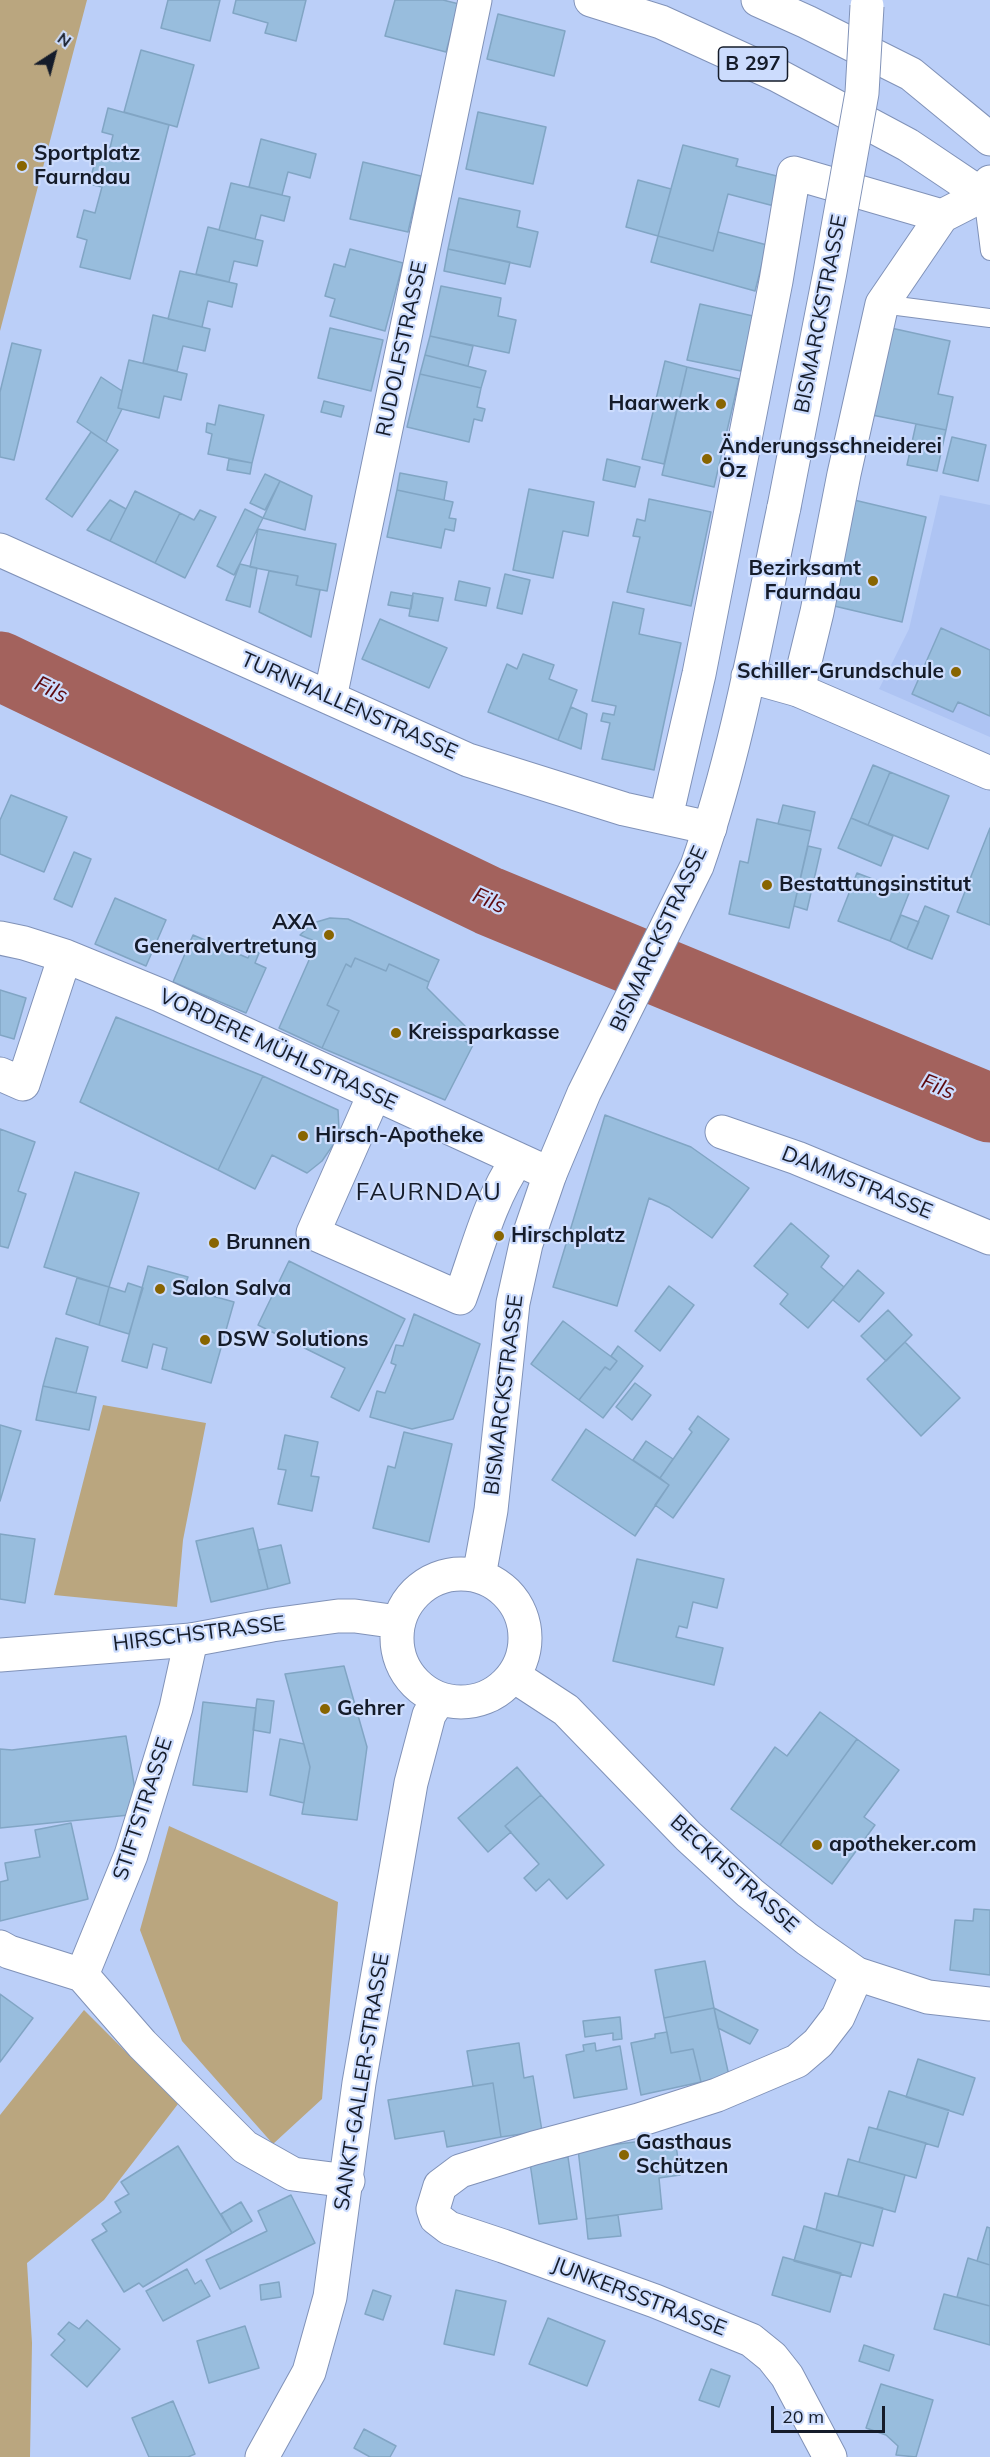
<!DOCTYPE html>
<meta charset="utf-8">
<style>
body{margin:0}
#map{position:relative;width:990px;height:2457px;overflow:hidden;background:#bbcff8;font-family:Mulish,sans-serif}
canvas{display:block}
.north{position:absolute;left:24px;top:24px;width:60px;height:60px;-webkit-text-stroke:4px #ccdcfd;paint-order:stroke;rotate:36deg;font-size:16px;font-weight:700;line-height:24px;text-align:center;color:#151c2a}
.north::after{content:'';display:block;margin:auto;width:21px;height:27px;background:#151c2a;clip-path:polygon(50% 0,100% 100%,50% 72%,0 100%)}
.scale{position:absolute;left:771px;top:2406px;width:114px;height:27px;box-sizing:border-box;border:3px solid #151c2a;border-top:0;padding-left:8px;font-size:18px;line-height:21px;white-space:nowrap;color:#151c2a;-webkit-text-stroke:4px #ccdcfd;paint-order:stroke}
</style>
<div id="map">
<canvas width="990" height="2457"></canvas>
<div class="north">N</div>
<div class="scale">20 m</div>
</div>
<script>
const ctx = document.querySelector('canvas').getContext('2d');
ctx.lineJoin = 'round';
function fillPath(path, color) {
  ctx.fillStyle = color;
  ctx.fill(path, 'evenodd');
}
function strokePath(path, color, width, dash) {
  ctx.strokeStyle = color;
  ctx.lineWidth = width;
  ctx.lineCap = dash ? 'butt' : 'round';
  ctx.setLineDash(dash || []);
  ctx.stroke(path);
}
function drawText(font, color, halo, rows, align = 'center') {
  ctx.font = font + ' Mulish,sans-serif';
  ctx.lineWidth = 4.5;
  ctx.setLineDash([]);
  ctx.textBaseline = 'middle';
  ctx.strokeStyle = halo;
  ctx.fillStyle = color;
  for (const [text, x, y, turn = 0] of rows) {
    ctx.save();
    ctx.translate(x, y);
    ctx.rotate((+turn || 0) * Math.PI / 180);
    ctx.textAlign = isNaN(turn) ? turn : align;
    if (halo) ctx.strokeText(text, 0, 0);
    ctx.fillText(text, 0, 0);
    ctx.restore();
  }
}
fillPath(new Path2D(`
 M940,495L990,505V737L879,689L909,629Z`), '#aec4f3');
fillPath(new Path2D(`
 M0,0H87L0,331Z
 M103,1405L206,1423L183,1540L177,1607L54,1595Z
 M169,1826L338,1902L322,2099L273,2144L182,2041L140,1930Z
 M84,2010L178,2104L104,2200L27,2263L32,2343L30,2457H0V2115Z`), '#baa67f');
strokePath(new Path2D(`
 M0,666L489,901L990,1108`), '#a3625d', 69);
const building = new Path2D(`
 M168,0H220L210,41L161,28Z
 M236,0H306L296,41L265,33L268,23L233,13Z
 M395,0H443L459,4L446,52L385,36Z
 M498,14L565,31L554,76L487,59Z
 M141,50L194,65L177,127L124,112Z
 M108,108L169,125L130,279L80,267L87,240L77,237L84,210L95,213L102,187L89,184L96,158L107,161L113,135L102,132Z
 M478,112L546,127L533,184L466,169Z
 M261,139L316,154L310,178L288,172L282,195L249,187Z
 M683,145L738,159L736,166L781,177L774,206L728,194L713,251L658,236Z
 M363,162L421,176L408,232L350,219Z
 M638,180L671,189L658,236L626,227Z
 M231,183L290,197L284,221L261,215L255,239L219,230Z
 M459,198L520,211L517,227L538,232L530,267L448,249Z
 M208,227L263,241L257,266L234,261L229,282L196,274Z
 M718,232L767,245L755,291L651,262L658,236L713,251Z
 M350,249L403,263L385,331L330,316L335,299L325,296L334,264L345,267Z
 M448,249L510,262L505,284L444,271Z
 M180,271L237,284L232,307L208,301L202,327L168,319Z
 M441,286L501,298L498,316L516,320L509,353L430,336Z
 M700,304L753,316L741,371L687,360Z
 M153,315L210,329L205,351L183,346L177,371L143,363Z
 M330,328L383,340L371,391L318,378Z
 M891,328L950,341L938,394L953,397L946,430L872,415Z
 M430,336L473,346L468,366L425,355Z
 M12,343L41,350L14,460L0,457V392Z
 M425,355L486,371L481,388L420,374Z
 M129,360L187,374L181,400L164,396L159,418L118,408Z
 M665,361L687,367L664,464L642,459Z
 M687,367L739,379L714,487L662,475Z
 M420,374L481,388L477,407L485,409L482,421L474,419L469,442L407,427Z
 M101,377L122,391L118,408L122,409L106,442L77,422Z
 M324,401L344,406L341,417L321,412Z
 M219,405L264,415L252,463L208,454L212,434L206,432L207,423L215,425Z
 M916,424L946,430L937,471L907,465Z
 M91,432L118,450L72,517L46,499Z
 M952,437L986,445L978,481L943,473Z
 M229,459L252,463L250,474L227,470Z
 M607,459L640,467L635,487L603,480Z
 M400,473L447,482L444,500L397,490Z
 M265,474L280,481L265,510L250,503Z
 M280,481L312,496L305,530L263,518Z
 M529,489L594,502L588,536L563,531L553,578L513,570Z
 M397,490L453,502L449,518L456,519L454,531L445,529L441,548L387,537Z
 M135,491L180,513L155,563L110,541Z
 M649,499L711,512L691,606L627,592L640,537L633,536L637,519L645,521Z
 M110,500L126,509L110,541L87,530Z
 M854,500L926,517L902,622L830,605Z
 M245,509L263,518L234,575L217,566Z
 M200,510L216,517L185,578L155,563L180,513L194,520Z
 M258,529L336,544L327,591L296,585L298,576L250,567Z
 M240,564L257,568L250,607L226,600Z
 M269,571L298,576L296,585L320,590L311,637L259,612Z
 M505,574L530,580L522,614L497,608Z
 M459,581L490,588L486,606L455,600Z
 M391,592L413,596L411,609L388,605Z
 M413,593L443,598L438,621L409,616Z
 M613,602L644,609L639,634L681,643L654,770L602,759L610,723L601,721L603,713L614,715L616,706L592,701Z
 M380,619L447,648L429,688L362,659Z
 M941,628L990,650V716L958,702L953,712L912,694Z
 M523,654L554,665L549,679L577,690L558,740L488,712L507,664L517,669Z
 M571,707L587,714L581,749L558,740Z
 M873,765L890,772L868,825L851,818Z
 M890,772L949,796L928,849L868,825Z
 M11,795L67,817L44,872L0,854V820Z
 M783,805L815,812L811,831L778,824Z
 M851,818L893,836L881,866L838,848Z
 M757,819L811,831L789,928L729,914L740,861L748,863Z
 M990,828V925L957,912Z
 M808,846L821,849L807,910L794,906Z
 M74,852L91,859L72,907L54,899Z
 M857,873L909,893L890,941L838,921Z
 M115,898L166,920L146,966L95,944Z
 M925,906L949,916L932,959L907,949Z
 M901,915L919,922L907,949L890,941Z
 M330,918L348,919L439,960L429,982L389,964L386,971L355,958L351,967L346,964L327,1005L339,1011L322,1048L279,1028L317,942L300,935L313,923Z
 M193,935L248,958L252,950L259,953L255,963L266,968L246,1013L173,982Z
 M355,958L386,971L389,964L429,982L427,988L465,1026L461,1039L473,1045L445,1100L322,1048L339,1011L327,1005L346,964L351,967Z
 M0,990L26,998L14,1039L0,1035Z
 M116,1017L263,1076L218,1170L80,1102Z
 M263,1076L338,1110L339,1129L333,1145L322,1161L307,1173L272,1155L255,1189L218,1170Z
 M605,1115L691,1147L749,1188L712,1238L669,1207L649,1198L617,1306L553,1287Z
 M0,1129L35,1142L18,1191L26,1194L8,1248L0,1246Z
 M75,1172L139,1193L109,1287L44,1267Z
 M791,1223L829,1256L821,1267L844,1287L808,1328L780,1304L788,1294L754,1266Z
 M289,1261L405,1319L359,1411L331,1397L345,1368L258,1325Z
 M148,1266L188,1277L184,1288L234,1302L211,1383L162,1369L167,1348L153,1344L147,1368L122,1361Z
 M858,1270L884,1293L859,1322L833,1300Z
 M77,1278L109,1287L99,1325L66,1314Z
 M128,1283L143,1288L129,1334L99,1325L109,1287L125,1292Z
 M669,1286L694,1305L660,1351L635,1331Z
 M888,1310L912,1335L886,1361L861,1336Z
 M414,1314L480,1344L453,1419L412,1429L370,1417L377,1391L385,1393L396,1365L391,1363L396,1345L403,1346Z
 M563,1321L617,1361L610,1370L605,1367L579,1400L531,1364Z
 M56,1338L88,1347L76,1393L43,1386Z
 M905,1342L960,1398L921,1436L867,1379Z
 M618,1346L643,1366L603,1418L579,1400L605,1367L610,1370L617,1361L611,1356Z
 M635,1383L651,1395L632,1420L616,1407Z
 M43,1386L96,1397L89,1430L36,1420Z
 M698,1416L729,1439L673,1518L655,1505L669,1485L660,1478L692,1432L689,1429Z
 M0,1425L21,1431L0,1501Z
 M586,1429L669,1485L635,1536L552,1480Z
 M404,1432L452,1444L429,1542L373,1528L388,1466L395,1468Z
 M285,1435L318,1442L311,1476L319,1477L312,1511L278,1504L286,1470L278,1469Z
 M646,1441L673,1459L660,1478L633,1460Z
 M253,1528L268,1589L211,1602L196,1541Z
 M0,1534L35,1539L25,1603L0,1599Z
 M281,1545L290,1583L268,1589L258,1550Z
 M637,1559L724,1579L717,1608L693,1602L687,1628L679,1626L676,1637L723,1648L714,1685L613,1661Z
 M344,1666L367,1747L357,1820L302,1814L310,1767L285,1674Z
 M257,1699L274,1701L270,1733L253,1730Z
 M203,1702L256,1708L247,1792L193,1785Z
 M820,1712L857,1739L780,1845L731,1809L775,1747L787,1756Z
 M126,1736L139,1814L0,1828V1749L12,1750Z
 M280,1739L304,1744L310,1767L304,1803L270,1795Z
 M857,1739L899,1770L864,1817L875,1825L832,1884L780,1845Z
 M517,1767L541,1795L505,1826L511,1832L488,1852L458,1818Z
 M541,1795L604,1865L567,1899L549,1879L536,1891L524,1878L539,1864L505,1826Z
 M71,1823L88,1899L0,1921V1882L8,1880L5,1863L40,1857L35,1830Z
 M974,1909L990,1910V1975L950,1970L955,1920L973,1921Z
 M705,1961L714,2008L664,2018L655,1970Z
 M0,1994L33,2018L0,2062Z
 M714,2008L758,2030L750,2044L718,2028Z
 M714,2008L729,2076L701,2082L693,2049L671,2053L664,2018Z
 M620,2017L622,2039L613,2040V2033L585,2037L583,2021Z
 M667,2032L671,2053L693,2049L701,2082L641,2095L631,2043L655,2038V2034Z
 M519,2043L524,2078L533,2076L542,2131L501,2137L493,2083L473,2086L467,2051Z
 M595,2043L596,2051L620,2046L627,2089L574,2098L566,2055L584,2051L583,2045Z
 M918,2059L975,2078L963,2115L906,2097Z
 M493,2083L501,2137L447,2147L444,2131L395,2139L388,2100Z
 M889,2091L949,2110L938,2147L877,2129Z
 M869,2127L926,2143L916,2178L859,2162Z
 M675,2137L680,2175L659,2178L662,2209L586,2219L578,2149Z
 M178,2146L232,2233L143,2287L139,2283L124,2292L92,2240L107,2231L102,2224L121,2212L115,2202L129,2194L121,2182Z
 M568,2157L577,2219L539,2224L530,2163Z
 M848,2159L905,2175L895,2212L838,2196Z
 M825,2193L883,2208L873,2246L816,2230Z
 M291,2195L315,2243L220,2289L206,2260L267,2231L258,2211Z
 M241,2202L252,2221L232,2233L221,2214Z
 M618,2215L621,2236L588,2239L586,2219Z
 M804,2226L861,2243L851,2277L794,2261Z
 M987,2227L990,2228V2265L977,2261Z
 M783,2257L841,2273L830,2312L772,2295Z
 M968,2258L990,2265V2306L957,2297Z
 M187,2269L195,2284L201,2280L210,2296L163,2321L146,2291Z
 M279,2282L281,2297L261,2300L260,2285Z
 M373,2290L391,2296L383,2320L365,2314Z
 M456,2290L506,2301L494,2355L444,2344Z
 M944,2294L990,2306V2345L934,2329Z
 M548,2318L605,2341L587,2386L529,2364Z
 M87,2320L120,2349L87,2387L51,2355L65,2340L58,2334L69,2322L79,2329Z
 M245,2326L259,2368L209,2383L197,2341Z
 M864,2345L894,2355L889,2371L859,2361Z
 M711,2369L730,2376L719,2407L699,2400Z
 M881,2384L933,2400L916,2457L896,2455L898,2446L886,2435L866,2428Z
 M173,2401L195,2454L188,2457H149L132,2418Z
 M364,2429L396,2446L390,2457H370L354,2448Z`);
fillPath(building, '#98bddd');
strokePath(building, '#81a5c4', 1.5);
const lane = new Path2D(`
 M983,195L990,251
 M882,304L990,318`);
const street = new Path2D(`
 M0,550L468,760L624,809L710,828
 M798,690L817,612L844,474L882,304L942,216L983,195L990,182
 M330,698L475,0
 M666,817L699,674L776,281L794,173L942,216
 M0,938L24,943L65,956L160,995L550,1174
 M0,1074L23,1084L65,956
 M374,1095L313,1233L460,1298C477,1252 489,1201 517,1160
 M722,1132L797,1158L990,1238
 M0,1947L9,1952L82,1975L142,2044L245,2147L293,2174L348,2181
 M82,1975L131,1855L176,1708L191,1640
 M830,2457L787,2376L772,2357L751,2340L655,2301L503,2246L449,2228L436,2218L433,2209L440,2186L460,2171L534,2148L639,2120L717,2095L797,2061L818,2043L838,2017L857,1974`);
const secondary = new Path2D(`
 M748,676L798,690L990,773
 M397 1638a64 64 0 1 1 128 0a64 64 0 1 1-128 0Z
 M479,1576L491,1510L513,1303L526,1244L550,1174L584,1093L697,866C737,752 759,625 784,507
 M0,1655L191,1640L272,1625L338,1616H355L398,1622
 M514,1676L566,1710L688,1836L750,1893L807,1939L857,1974L928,1997L990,2004
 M262,2457L309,2372L330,2297L359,2083L411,1783L429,1715L439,1699`);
const primary = new Path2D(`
 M591,0L661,22L777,75L908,145L990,200
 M758,0L807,22L911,74L990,139`);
strokePath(lane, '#8092b8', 20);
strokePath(street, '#8092b8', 35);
strokePath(secondary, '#8092b8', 35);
strokePath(primary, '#8092b8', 35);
strokePath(lane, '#fff', 18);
strokePath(street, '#fff', 33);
strokePath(secondary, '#fff', 33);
strokePath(primary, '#fff', 33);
const secondaryBridge = new Path2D(`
 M784,507L830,272L862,93L867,6`);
strokePath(secondaryBridge, '#8092b8', 35, []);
strokePath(secondaryBridge, '#fff', 33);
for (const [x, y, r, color] of [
 [22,166,6,"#886501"],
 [721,404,6,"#886501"],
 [707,459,6,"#886501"],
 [873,581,6,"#886501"],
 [956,672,6,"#886501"],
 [767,885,6,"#886501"],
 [329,935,6,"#886501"],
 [396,1033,6,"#886501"],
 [303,1136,6,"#886501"],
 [499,1236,6,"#886501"],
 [214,1243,6,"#886501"],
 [160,1289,6,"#886501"],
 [205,1340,6,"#886501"],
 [325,1709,6,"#886501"],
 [817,1845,6,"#886501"],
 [624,2155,6,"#886501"]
]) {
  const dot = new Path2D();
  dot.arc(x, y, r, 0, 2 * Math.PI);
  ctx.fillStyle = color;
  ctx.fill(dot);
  strokePath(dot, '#ccdcfd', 2);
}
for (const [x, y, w] of [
 [753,64,69]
]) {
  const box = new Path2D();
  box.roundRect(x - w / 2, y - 17, w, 34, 4.5);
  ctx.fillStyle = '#ccdcfd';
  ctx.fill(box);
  strokePath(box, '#151c2a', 1.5);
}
drawText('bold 20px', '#151c2a', null, [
 ["B 297",753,64]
]);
drawText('bold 21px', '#151c2a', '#ccdcfd', [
 ["Sportplatz",34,154],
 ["Faurndau",34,178],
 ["Haarwerk",709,404,"right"],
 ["Änderungsschneiderei",719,447],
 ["Öz",719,471],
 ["Bezirksamt",861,569,"right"],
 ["Faurndau",861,593,"right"],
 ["Schiller-Grundschule",944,672,"right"],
 ["Bestattungsinstitut",779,885],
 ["AXA",317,923,"right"],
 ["Generalvertretung",317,947,"right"],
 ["Kreissparkasse",408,1033],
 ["Hirsch-Apotheke",315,1136],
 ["Hirschplatz",511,1236],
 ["Brunnen",226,1243],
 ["Salon Salva",172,1289],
 ["DSW Solutions",217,1340],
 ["Gehrer",337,1709],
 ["apotheker.com",829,1845],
 ["Gasthaus",636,2143],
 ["Schützen",636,2167]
], 'left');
drawText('21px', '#151c2a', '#ccdcfd', [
 ["BISMARCKSTRASSE",821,314,-79],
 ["RUDOLFSTRASSE",402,349,-78],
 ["TURNHALLENSTRASSE",349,706,24],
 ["BISMARCKSTRASSE",659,939,-65],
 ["VORDERE MÜHLSTRASSE",278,1050,25],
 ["DAMMSTRASSE",857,1183,22],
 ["BISMARCKSTRASSE",504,1395,-83],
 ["HIRSCHSTRASSE",199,1634,-7],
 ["STIFTSTRASSE",143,1809,-72],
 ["BECKHSTRASSE",734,1874,42],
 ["SANKT-GALLER-STRASSE",362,2082,-81],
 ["JUNKERSSTRASSE",639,2297,21]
]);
drawText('italic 22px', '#5d090e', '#ccdcfd', [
 ["Fils",51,690,26],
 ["Fils",489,901,24],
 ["Fils",938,1087,22]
]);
ctx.letterSpacing = '1.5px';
drawText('24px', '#151c2a', '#ccdcfd', [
 ["FAURNDAU",429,1193]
]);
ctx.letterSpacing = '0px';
</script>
